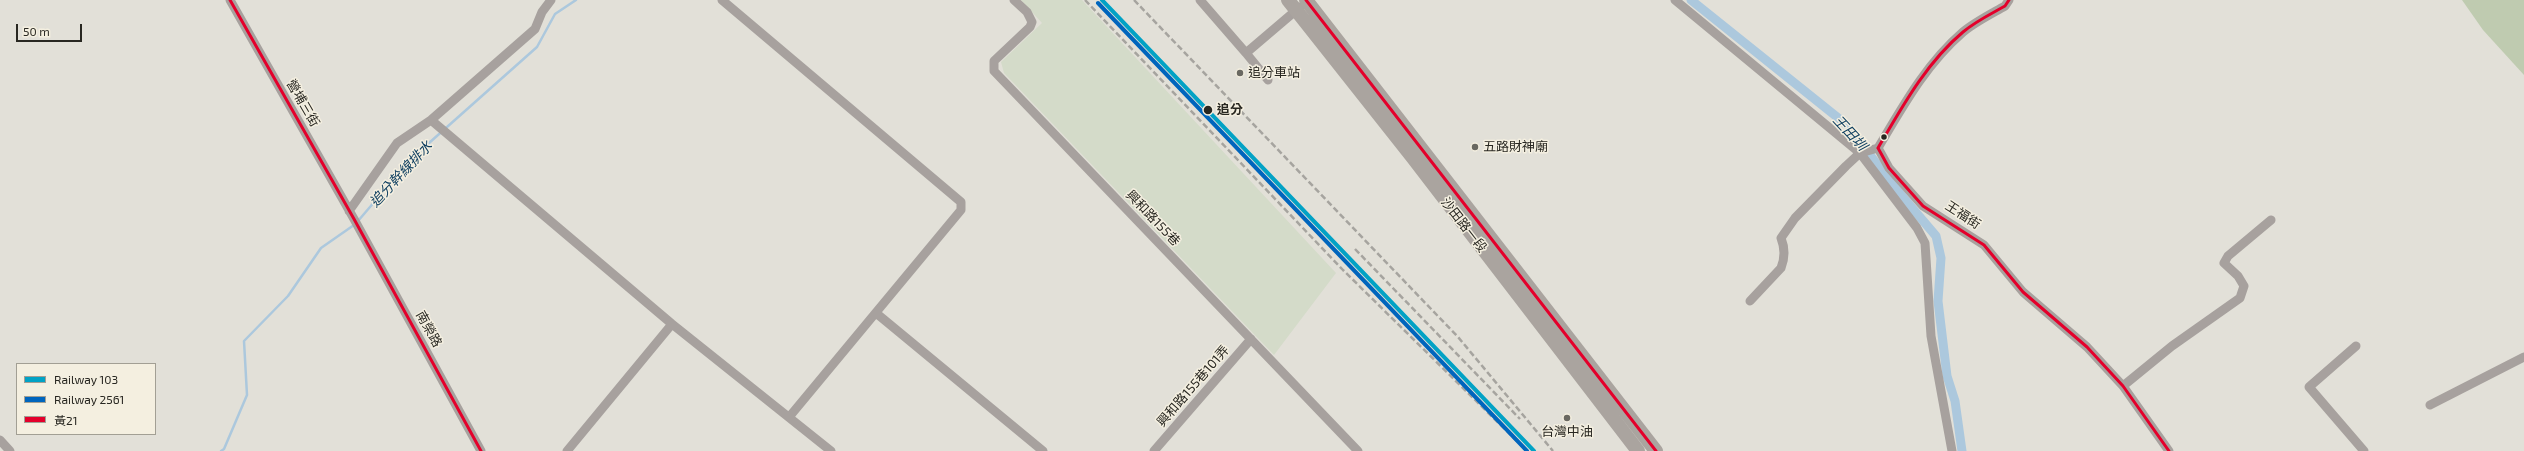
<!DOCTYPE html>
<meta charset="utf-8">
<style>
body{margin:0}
#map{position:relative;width:2524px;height:451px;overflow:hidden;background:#e2e0d8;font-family:"Exo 2","Noto Sans TC",sans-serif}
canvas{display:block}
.legend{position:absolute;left:16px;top:363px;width:140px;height:72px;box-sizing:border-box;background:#f4efe0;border:1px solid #a29f94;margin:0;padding:5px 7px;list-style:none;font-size:12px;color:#282721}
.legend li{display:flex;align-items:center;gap:8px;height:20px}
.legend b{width:20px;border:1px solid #a29f94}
.scale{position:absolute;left:16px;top:24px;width:66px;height:18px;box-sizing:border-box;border:2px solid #282721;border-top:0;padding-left:5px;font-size:12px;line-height:14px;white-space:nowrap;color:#282721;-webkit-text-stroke:3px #f4efe0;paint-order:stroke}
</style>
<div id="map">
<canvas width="2524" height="451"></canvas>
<ul class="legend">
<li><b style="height:5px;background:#02a2c5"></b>Railway 103</li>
<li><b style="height:5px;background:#0065bd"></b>Railway 2561</li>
<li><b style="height:5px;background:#e4002b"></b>黃21</li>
</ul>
<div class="scale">50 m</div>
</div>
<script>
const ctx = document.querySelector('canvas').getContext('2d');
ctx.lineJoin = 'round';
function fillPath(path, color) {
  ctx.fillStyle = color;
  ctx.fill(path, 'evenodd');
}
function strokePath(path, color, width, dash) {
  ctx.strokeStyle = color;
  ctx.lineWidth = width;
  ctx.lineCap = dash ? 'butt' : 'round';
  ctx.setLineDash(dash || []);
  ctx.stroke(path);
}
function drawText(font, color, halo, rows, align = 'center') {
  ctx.font = font + ' "Exo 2","Noto Sans TC",sans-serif';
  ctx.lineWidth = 3;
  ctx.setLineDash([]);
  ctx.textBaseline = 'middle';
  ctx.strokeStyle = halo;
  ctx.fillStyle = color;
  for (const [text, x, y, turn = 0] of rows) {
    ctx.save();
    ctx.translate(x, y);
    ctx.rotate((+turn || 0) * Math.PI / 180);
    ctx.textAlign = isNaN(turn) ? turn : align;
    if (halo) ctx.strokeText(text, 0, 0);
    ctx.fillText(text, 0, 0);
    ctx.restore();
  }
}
fillPath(new Path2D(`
 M1021,0H1082L1336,273L1274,355L1004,73L1001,62L1042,23Z`), '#d4dbc9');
fillPath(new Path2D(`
 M2462,0H2524V75L2483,30Z`), '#bfcbb0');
strokePath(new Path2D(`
 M358,221L411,159L537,47L555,14L576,0
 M221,451L224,449L247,395L244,341L288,296L321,248L354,225`), '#acc8dd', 2.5);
strokePath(new Path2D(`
 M1691,0L1847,125L1896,189L1936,236L1941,258L1938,301L1947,376L1955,401L1962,451`), '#acc8dd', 9);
strokePath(new Path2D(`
 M230,0L354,219L481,451
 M722,0L961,202V210L790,416
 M1014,0L1027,12L1032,22L1030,27L994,61V71L1358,451
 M1200,0L1246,53L1300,7
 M1675,0L1860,153L1917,228L1925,243L1931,336L1952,451
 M1246,53L1268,80
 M431,120L672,324L831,451
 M1878,148L1889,168L1923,206L1984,245L2023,292L2087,347L2123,386L2169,451
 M1878,148C1903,106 1926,64 1963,32C1975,22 1991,14 2005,6L2009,0
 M349,211L397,143L431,120L535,29L542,12L551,0
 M1750,301L1781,268C1785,258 1785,248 1781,238L1795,218L1846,166L1860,153L1878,148
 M876,313L1043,451
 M2356,346L2309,387L2364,451
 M2123,386L2172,346L2240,298L2244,286L2238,276L2224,263L2228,256L2271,220
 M2430,405L2524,357
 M0,440L10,451
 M567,451L672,324
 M1154,451L1251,339`), '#a7a19e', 9);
strokePath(new Path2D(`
 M1288,0L1413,158L1638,451
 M1306,0L1656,451`), '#aaa49f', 14);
strokePath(new Path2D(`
 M1085,0L1343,270L1527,451
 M1134,0L1458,337L1553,451
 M1355,249L1520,419`), '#a6a49f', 2.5, [6, 3]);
strokePath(new Path2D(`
 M230,0L354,219L481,451
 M1306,0L1656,451
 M1878,148L1889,168L1923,206L1984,245L2023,292L2087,347L2123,386L2169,451
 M1878,148C1902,107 1926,63 1963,32C1976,21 1991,14 2005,6L2009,0`), '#e4002b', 3);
strokePath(new Path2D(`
 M1102,0L1534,451`), '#02a2c5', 4);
strokePath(new Path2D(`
 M1098,3L1527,451`), '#0065bd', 4);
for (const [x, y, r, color] of [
 [1240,73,4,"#696861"],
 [1208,110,5,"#282721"],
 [1884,137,3.5,"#282721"],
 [1475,147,4,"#696861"],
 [1567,418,4,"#696861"]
]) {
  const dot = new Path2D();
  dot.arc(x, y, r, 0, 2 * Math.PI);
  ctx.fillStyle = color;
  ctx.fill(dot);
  strokePath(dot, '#f4efe0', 1.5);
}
drawText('13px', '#282721', '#f4efe0', [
 ["追分車站",1248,73],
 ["五路財神廟",1483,147],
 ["台灣中油",1567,432,"center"]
], 'left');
drawText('13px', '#282721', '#f4efe0', [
 ["營埔三街",303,103,60],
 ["王福街",1963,215,33],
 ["興和路155巷",1153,218,46],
 ["沙田路一段",1464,225,52],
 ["南榮路",429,329,61],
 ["興和路155巷101弄",1193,386,-49]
]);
drawText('bold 13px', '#282721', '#f4efe0', [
 ["追分",1217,110]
], 'left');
drawText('italic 14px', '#0f3f60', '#f4efe0', [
 ["王田圳",1850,133,47],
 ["追分幹線排水",401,174,-47]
]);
</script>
